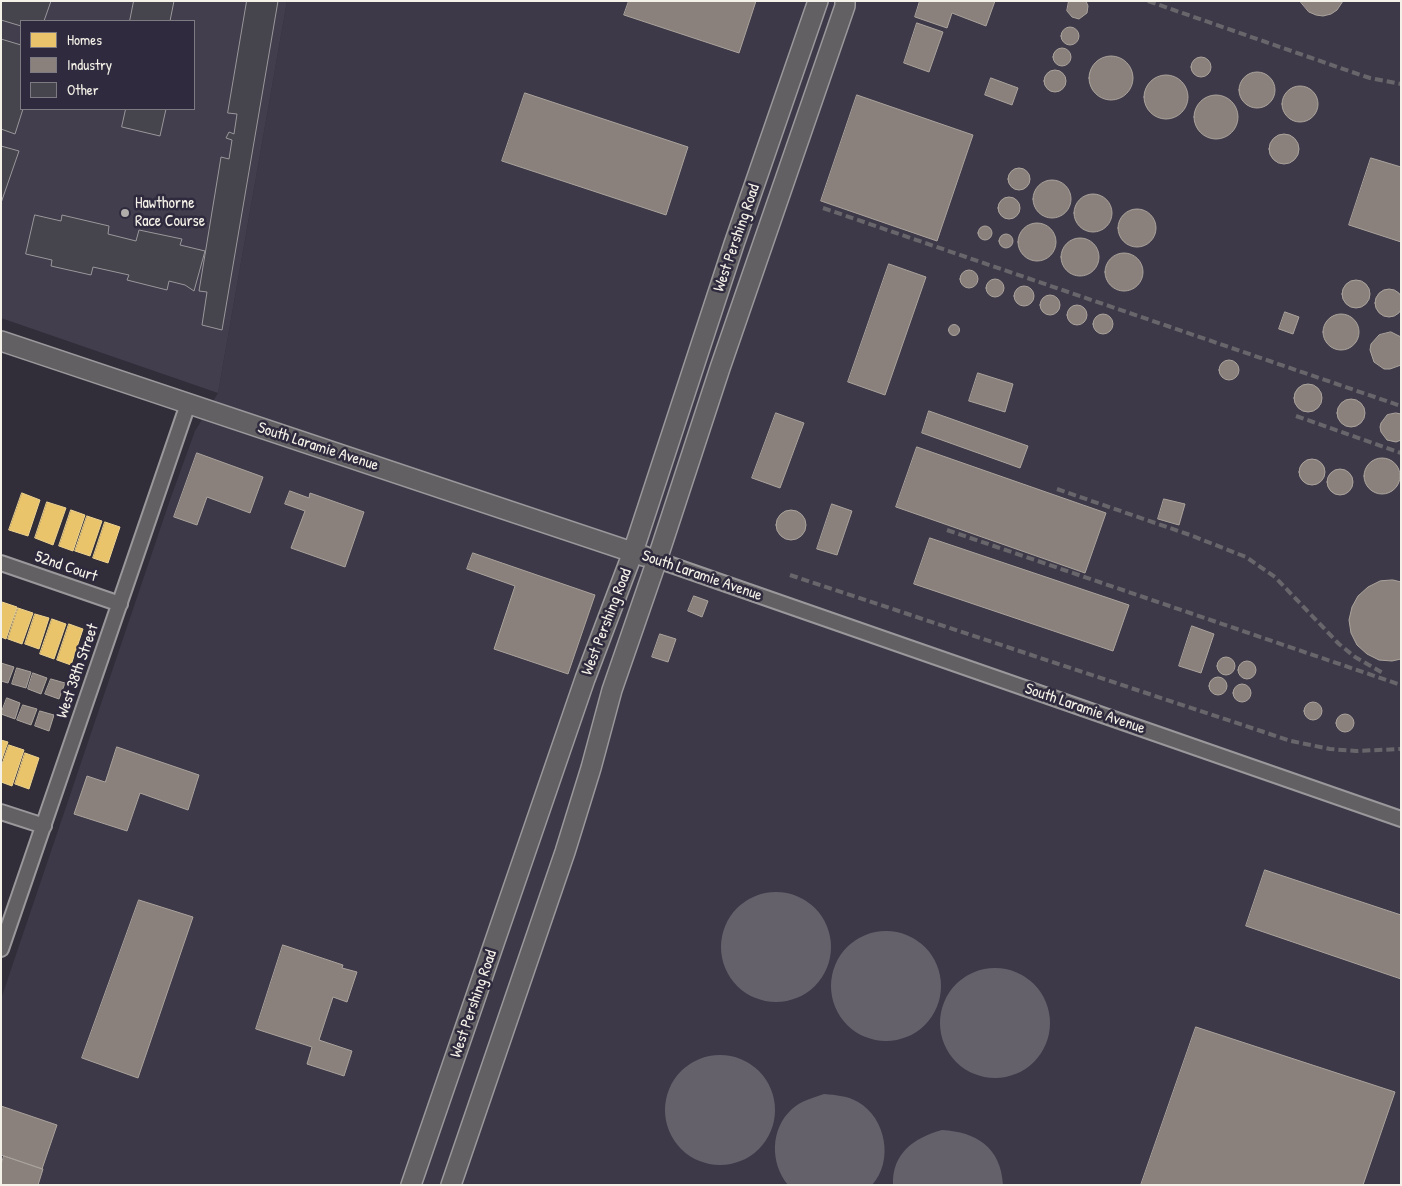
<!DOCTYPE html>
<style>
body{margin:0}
#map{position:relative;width:1402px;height:1186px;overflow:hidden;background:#312e39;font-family:"Patrick Hand",sans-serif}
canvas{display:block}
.frame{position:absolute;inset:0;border:2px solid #f4f1e8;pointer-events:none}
.legend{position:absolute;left:20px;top:20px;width:175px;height:90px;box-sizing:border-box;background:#2f2a3d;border:1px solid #7e7a81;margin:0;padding:6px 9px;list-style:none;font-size:15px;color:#f4f1e8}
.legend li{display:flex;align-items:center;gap:10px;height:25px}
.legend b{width:25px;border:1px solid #7e7a81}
</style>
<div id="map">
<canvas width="1402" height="1186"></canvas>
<div class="frame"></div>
<ul class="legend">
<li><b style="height:14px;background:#e9c46a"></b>Homes</li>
<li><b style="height:14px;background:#8a817c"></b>Industry</li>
<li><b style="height:14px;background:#46444c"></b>Other</li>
</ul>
</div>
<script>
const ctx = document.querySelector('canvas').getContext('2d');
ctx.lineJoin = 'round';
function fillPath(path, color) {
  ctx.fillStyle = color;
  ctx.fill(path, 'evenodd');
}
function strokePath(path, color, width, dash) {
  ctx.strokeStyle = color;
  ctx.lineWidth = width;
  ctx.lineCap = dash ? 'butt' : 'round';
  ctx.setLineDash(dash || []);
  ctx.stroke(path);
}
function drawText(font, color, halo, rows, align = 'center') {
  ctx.font = font + ' "Patrick Hand",sans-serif';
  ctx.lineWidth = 5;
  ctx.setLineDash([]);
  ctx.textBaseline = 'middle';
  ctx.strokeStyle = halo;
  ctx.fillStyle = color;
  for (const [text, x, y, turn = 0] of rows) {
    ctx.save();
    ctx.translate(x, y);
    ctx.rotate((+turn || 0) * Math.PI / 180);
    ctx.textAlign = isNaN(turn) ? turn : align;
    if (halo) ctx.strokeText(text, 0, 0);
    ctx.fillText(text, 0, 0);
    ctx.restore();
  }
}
fillPath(new Path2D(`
 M287,1H1401V1185H1V999L170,500L195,431L218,393Z`), '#3e3948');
fillPath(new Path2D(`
 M1,1H287L218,393L1,318ZM21,21H194V109H21Z`), '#423e4d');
fillPath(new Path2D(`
 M721 947a55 55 0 1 1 110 0a55 55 0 1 1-110 0Z
 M831 986a55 55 0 1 1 110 0a55 55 0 1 1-110 0Z
 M940 1023a55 55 0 1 1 110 0a55 55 0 1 1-110 0Z
 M665 1110a55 55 0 1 1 110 0a55 55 0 1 1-110 0Z
 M824,1094C836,1095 848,1096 858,1102C886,1118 894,1161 872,1185H788C770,1163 770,1129 792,1109C801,1101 812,1098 824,1094Z
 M942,1130C976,1132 1001,1147 1003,1185H893C892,1153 914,1138 942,1130Z`), '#65616b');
const homes = new Path2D(`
 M22,493L40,500L28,536L9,530Z
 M47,502L66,508L53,545L35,538Z
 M71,510L85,515L73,551L59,546Z
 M87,516L102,521L90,556L75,551Z
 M105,522L120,527L108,563L93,558Z
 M2,602L17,607L6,639L1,637Z
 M18,608L33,613L22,644L8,639Z
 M35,614L49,618L39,649L25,644Z
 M52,619L66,624L54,659L40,654Z
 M69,624L83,629L71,665L57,660Z
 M1,740L8,742L1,762Z
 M9,745L24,750L12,786L1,782V767Z
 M25,753L39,758L29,789L15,784Z`);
fillPath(homes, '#e9c46a');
strokePath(homes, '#ecd290', 1);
const industry = new Path2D(`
 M629,1H756L739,53L624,15Z
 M920,1H995L986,26L952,13L947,28L915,17Z
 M1069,1H1086L1088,6L1087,13L1079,19L1072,17L1067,11Z
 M1300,1H1343L1337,10L1331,14L1323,16L1316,15L1309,12Z
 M917,23L943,32L929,72L904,63Z
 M1061 36a9 9 0 1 1 18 0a9 9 0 1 1-18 0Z
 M1053 57a9 9 0 1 1 18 0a9 9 0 1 1-18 0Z
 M1089 78a22 22 0 1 1 44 0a22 22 0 1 1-44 0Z
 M1191 67a10 10 0 1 1 20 0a10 10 0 1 1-20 0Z
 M1044 81a11 11 0 1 1 22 0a11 11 0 1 1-22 0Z
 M1239 90a18 18 0 1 1 36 0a18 18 0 1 1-36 0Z
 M1144 97a22 22 0 1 1 44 0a22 22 0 1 1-44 0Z
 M991,78L1018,88L1012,105L985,95Z
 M1282 104a18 18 0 1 1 36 0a18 18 0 1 1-36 0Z
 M525,93L688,147L666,215L502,161Z
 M1194 117a22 22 0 1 1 44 0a22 22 0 1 1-44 0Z
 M857,95L973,135L937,241L821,201Z
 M1269 149a15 15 0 1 1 30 0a15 15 0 1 1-30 0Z
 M1371,158L1401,167V242L1349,225Z
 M1008 179a11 11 0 1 1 22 0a11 11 0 1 1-22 0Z
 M1033 199a19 19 0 1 1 38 0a19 19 0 1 1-38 0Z
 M1074 213a19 19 0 1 1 38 0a19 19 0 1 1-38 0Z
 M998 208a11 11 0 1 1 22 0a11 11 0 1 1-22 0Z
 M1118 228a19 19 0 1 1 38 0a19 19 0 1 1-38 0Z
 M1018 242a19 19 0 1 1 38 0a19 19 0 1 1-38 0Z
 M978 233a7 7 0 1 1 14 0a7 7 0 1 1-14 0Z
 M999 241a7 7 0 1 1 14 0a7 7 0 1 1-14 0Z
 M1061 257a19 19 0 1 1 38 0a19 19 0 1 1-38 0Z
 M1105 272a19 19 0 1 1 38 0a19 19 0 1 1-38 0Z
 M889,264L926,277L885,395L848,382Z
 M960 279a9 9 0 1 1 18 0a9 9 0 1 1-18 0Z
 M986 288a9 9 0 1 1 18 0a9 9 0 1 1-18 0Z
 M1342 294a14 14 0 1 1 28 0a14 14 0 1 1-28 0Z
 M1014 296a10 10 0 1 1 20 0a10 10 0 1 1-20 0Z
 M1375 303a14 14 0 1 1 28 0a14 14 0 1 1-28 0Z
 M1040 305a10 10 0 1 1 20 0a10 10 0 1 1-20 0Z
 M1067 315a10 10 0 1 1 20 0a10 10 0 1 1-20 0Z
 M1285,312L1299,317L1293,334L1279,329Z
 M1323 332a18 18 0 1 1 36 0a18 18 0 1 1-36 0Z
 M1093 324a10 10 0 1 1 20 0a10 10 0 1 1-20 0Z
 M948.5 330a5.5 5.5 0 1 1 11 0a5.5 5.5 0 1 1-11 0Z
 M1391,332L1401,337V365L1390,369H1384L1374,362L1370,350L1371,344L1379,335Z
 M1219 370a10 10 0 1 1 20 0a10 10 0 1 1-20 0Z
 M978,373L1013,384L1005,412L969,401Z
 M1294 398a14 14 0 1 1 28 0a14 14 0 1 1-28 0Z
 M1337 413a14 14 0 1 1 28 0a14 14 0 1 1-28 0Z
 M929,411L1028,446L1020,468L922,433Z
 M776,413L804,423L780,488L752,478Z
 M1396,413L1401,414V440L1396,442L1387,440L1381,432L1380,427L1381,423L1387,415Z
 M917,447L1106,513L1085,573L896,507Z
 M197,453L263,477L250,513L207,497L197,525L174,517Z
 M1364 476a18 18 0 1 1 36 0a18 18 0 1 1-36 0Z
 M1299 472a13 13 0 1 1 26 0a13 13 0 1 1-26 0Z
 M1327 482a13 13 0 1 1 26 0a13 13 0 1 1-26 0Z
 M290,491L309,498L310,493L364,512L345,567L291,548L305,511L285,504Z
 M1164,499L1185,504L1179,525L1158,519Z
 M832,504L852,511L837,555L817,549Z
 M776 525a15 15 0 1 1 30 0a15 15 0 1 1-30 0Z
 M930,538L1129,605L1113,651L914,584Z
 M473,553L595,595L568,674L494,649L515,586L467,569Z
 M1393,580L1401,582V659L1392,661L1379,660L1367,654L1357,645L1351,633L1349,620L1352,607L1358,596L1368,587L1380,581Z
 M694,596L708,601L702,617L688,611Z
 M1192,626L1214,634L1201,673L1179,666Z
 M660,634L676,639L668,662L652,657Z
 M1217 666a9 9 0 1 1 18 0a9 9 0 1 1-18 0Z
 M1238 670a9 9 0 1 1 18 0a9 9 0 1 1-18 0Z
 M1,663L14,667L8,683L1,681Z
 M17,668L31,672L26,688L12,684Z
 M33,673L47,678L41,694L28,689Z
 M1209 686a9 9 0 1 1 18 0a9 9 0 1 1-18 0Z
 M51,679L65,683L59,699L45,694Z
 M1233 693a9 9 0 1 1 18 0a9 9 0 1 1-18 0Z
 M7,698L20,703L15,719L1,714Z
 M1304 711a9 9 0 1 1 18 0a9 9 0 1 1-18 0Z
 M23,705L37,709L31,725L17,720Z
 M40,711L54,715L49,731L35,726Z
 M1336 723a9 9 0 1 1 18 0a9 9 0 1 1-18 0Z
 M117,747L199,775L188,810L140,793L127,831L74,814L87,776L105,782Z
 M1265,870L1401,915V979L1246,926Z
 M139,900L193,917L138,1078L82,1058Z
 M283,945L343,965L342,968L357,972L347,1002L333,997L319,1040L352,1051L344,1076L307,1064L312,1047L256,1029Z
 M1196,1027L1395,1092L1363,1185H1141Z
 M1,1106L57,1125L42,1169L1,1155Z
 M4,1156L43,1169L38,1185H1V1165Z`);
fillPath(industry, '#8a817c');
strokePath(industry, '#aaa39c', 1);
const building = new Path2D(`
 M1,1H51L44,21H21V26L1,20Z
 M134,1H174L170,21H130Z
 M247,1H278L222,330L202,325L207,292L199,291L221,157L229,159L232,140L226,138L229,132L234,134L237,114L228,113Z
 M1,39L21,45V109H23L15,134L1,129Z
 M126,109H166L160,136L122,127Z
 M1,146L19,151L1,203Z
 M35,215L61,221L62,215L109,226L108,234L136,241L139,230L182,239L180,245L205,251L194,291L185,285L169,281L167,290L127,280L129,275L93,267L91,275L51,266L52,260L26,254Z`);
fillPath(building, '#46444c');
strokePath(building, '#9a989b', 1);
const minor = new Path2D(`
 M657,560L1401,819
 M1,563L120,604
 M1,812L44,826
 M1,949L188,404`);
const secondary = new Path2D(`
 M1,341L644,556
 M411,1185L585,679L633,552L734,244L818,1
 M451,1185L565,852L591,768L612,690L657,560L720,368L845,6V1`);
strokePath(minor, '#9a989b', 18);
strokePath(secondary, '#9a989b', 22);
strokePath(minor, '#626063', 14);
strokePath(secondary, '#626063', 19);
strokePath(new Path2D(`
 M1148,1L1349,71L1370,78L1401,84
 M823,208L1401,406
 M1296,416L1401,453
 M1057,489L1190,535L1246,557L1275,577L1339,644L1355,657L1383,673
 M947,530L1401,685
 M790,575L1291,741L1330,749L1356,751L1401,749`), '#68666b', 4, [8, 4]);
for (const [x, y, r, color] of [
 [125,213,5,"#b0adab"]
]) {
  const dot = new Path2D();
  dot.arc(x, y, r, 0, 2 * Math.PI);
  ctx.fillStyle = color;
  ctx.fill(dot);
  strokePath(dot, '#2f2a3d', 2);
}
drawText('16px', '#f4f1e8', '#2f2a3d', [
 ["Hawthorne",135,204],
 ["Race Course",135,222]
], 'left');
drawText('16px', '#f4f1e8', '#2f2a3d', [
 ["West Pershing Road",737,238,-71],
 ["South Laramie Avenue",318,447,18],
 ["52nd Court",66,567,19],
 ["South Laramie Avenue",702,576,19],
 ["West Pershing Road",607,622,-69],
 ["West 38th Street",78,671,-71],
 ["South Laramie Avenue",1085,709,19],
 ["West Pershing Road",474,1004,-71]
]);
</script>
